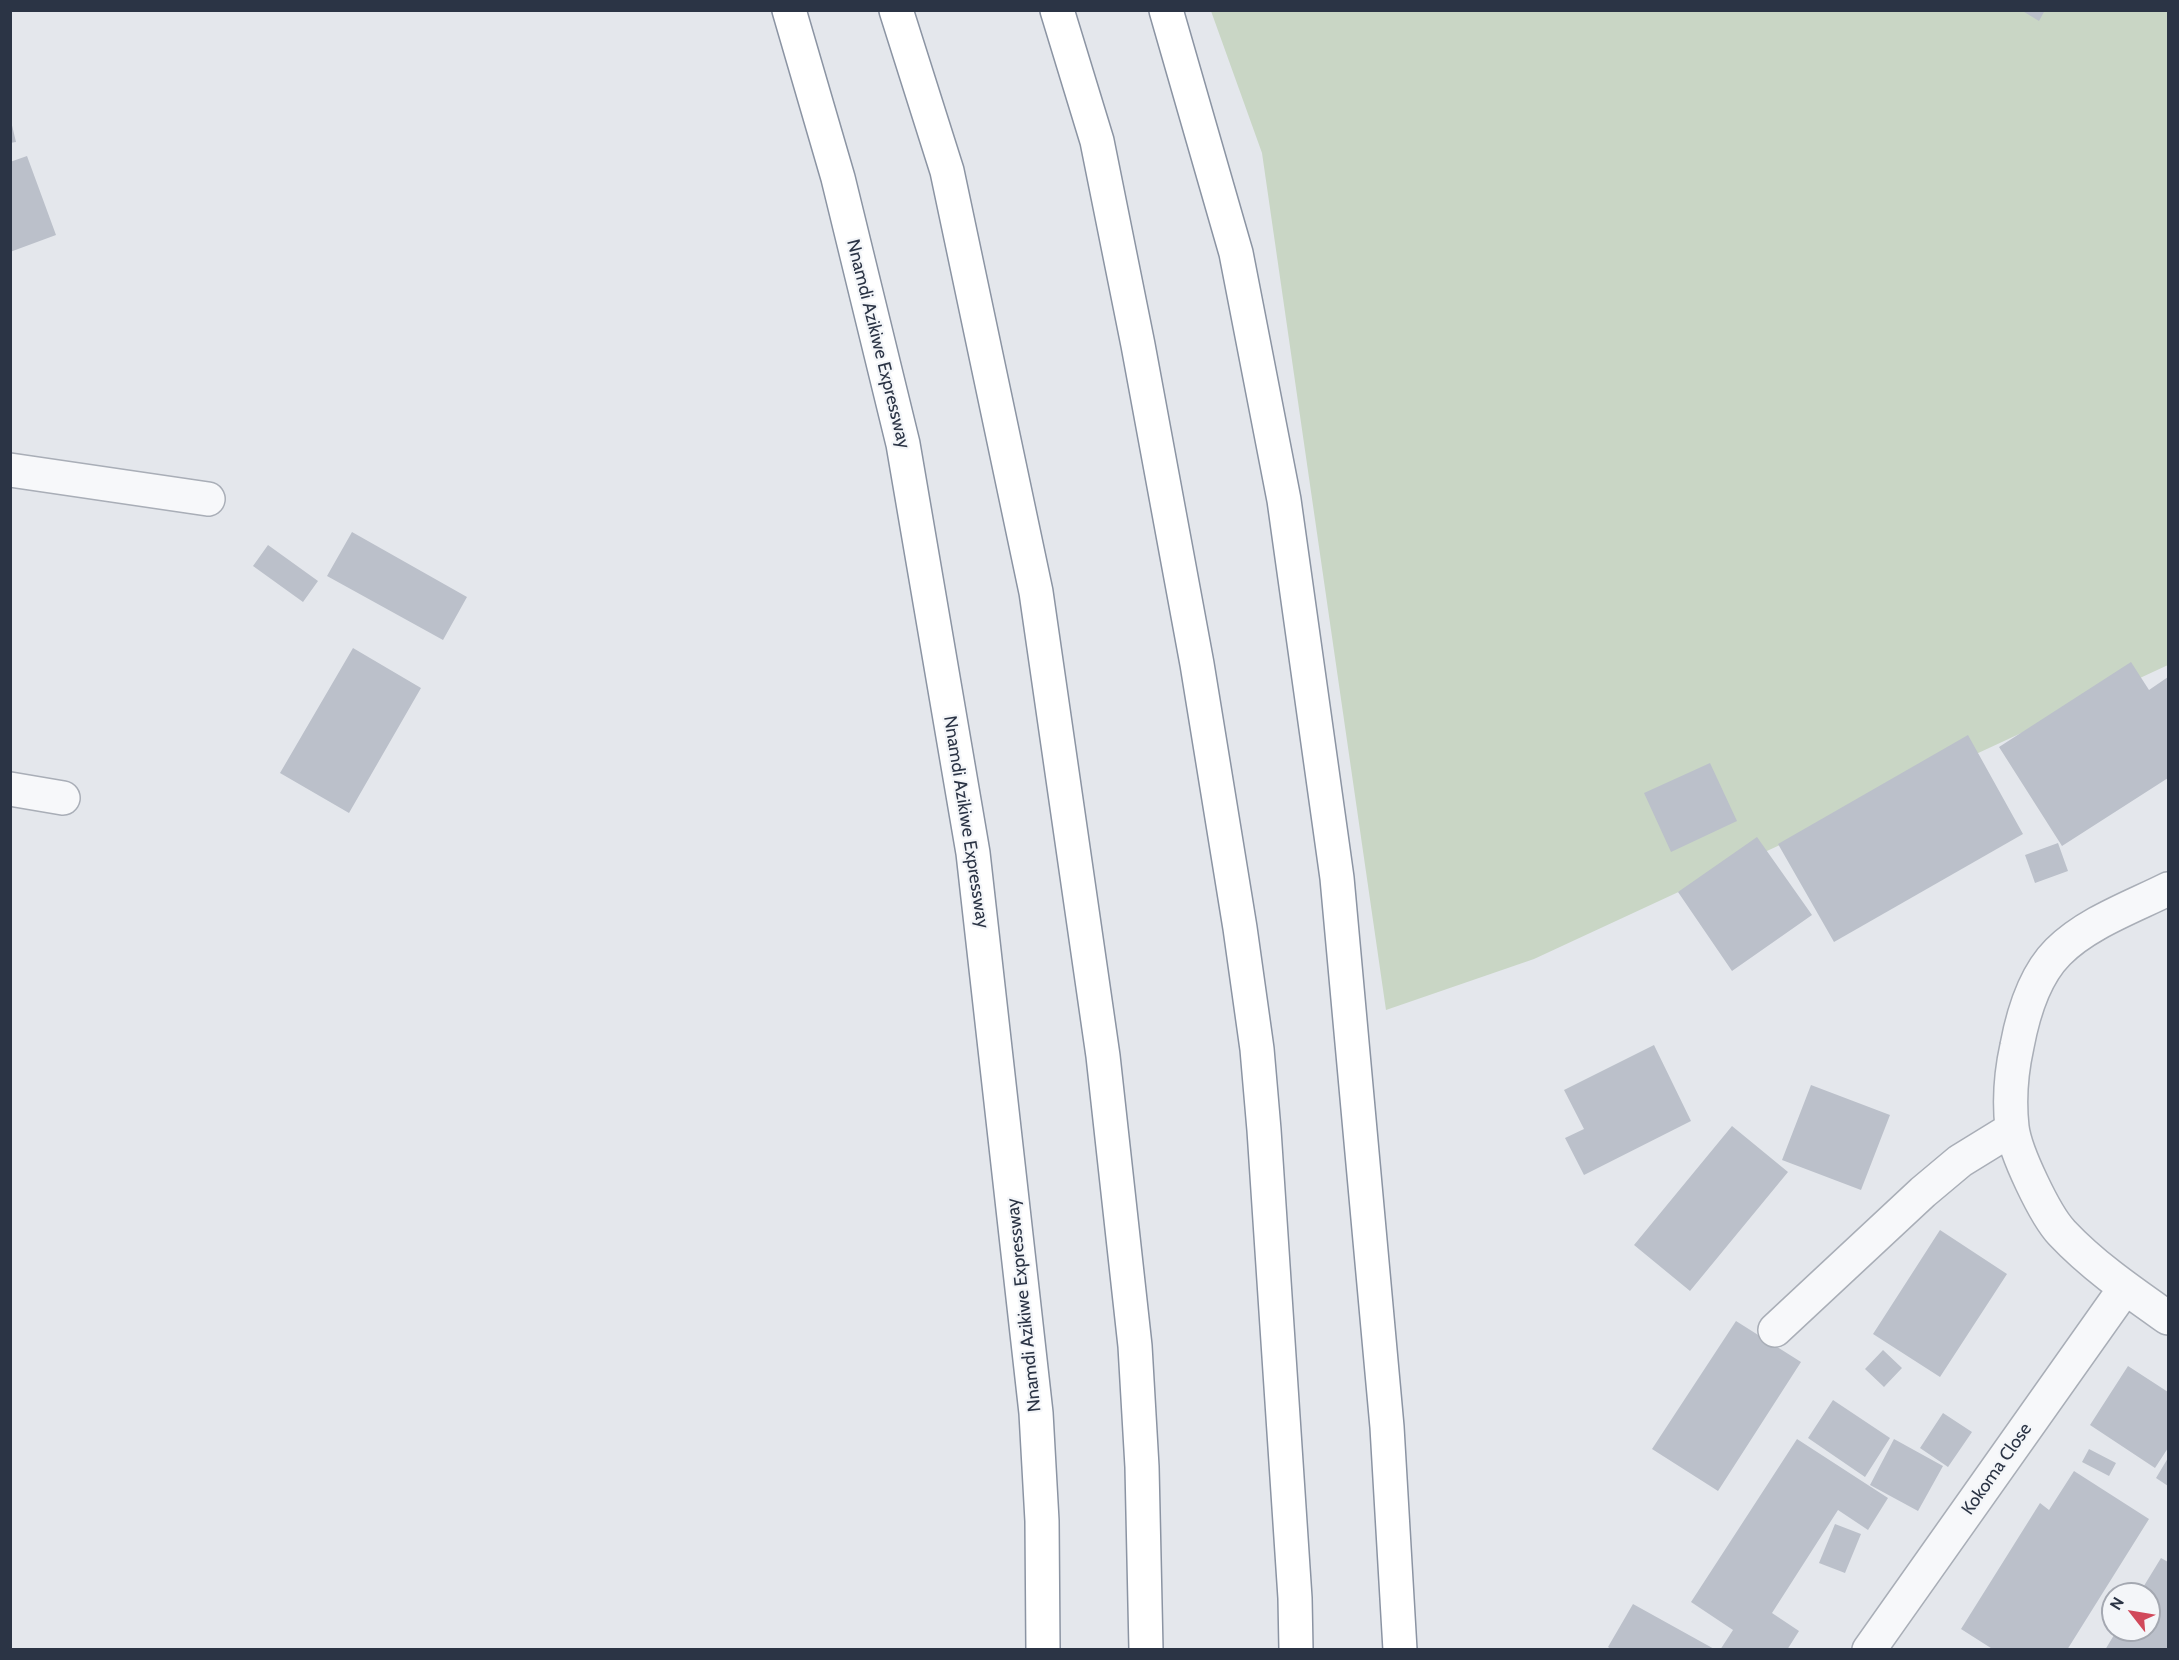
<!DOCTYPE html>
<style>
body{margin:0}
#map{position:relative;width:2179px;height:1660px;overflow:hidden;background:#e4e7ec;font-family:Cabin,sans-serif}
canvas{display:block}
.frame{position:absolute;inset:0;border:12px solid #2b3445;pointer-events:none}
.north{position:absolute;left:2101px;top:1582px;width:60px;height:60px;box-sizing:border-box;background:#f4f6f9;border:2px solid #a4a8b1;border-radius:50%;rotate:301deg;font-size:16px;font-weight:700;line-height:24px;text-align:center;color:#2b3445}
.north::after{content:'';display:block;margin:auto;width:21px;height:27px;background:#d1495b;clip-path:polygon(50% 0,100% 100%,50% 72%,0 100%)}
</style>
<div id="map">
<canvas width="2179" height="1660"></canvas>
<div class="frame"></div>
<div class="north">N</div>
</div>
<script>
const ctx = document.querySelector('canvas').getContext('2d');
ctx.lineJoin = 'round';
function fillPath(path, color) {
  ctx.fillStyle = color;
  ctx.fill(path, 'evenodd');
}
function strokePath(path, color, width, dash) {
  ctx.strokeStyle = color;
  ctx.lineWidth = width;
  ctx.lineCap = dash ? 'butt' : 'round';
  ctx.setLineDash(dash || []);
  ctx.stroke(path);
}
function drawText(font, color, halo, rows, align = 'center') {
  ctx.font = font + ' Cabin,sans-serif';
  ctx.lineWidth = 4.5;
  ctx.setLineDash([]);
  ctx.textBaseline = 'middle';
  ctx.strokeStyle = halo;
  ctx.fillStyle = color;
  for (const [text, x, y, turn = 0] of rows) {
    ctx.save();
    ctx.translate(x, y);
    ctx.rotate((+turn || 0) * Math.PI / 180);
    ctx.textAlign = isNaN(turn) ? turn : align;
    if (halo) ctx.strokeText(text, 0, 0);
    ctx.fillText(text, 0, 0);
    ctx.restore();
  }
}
fillPath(new Path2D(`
 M1211,11H2168V665L1534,959L1386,1010L1262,153Z`), '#c9d6c5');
fillPath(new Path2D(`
 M2021,10H2045L2039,21Z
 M10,117L16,142L10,143Z
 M27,156L56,235L10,252V162Z
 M352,532L467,597L443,640L327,576Z
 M268,545L318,581L303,602L253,566Z
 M353,648L421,688L349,813L280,773Z
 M2131,662L2149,690L2168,677V778L2062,846L1999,747Z
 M1968,735L2023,834L1834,942L1778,844Z
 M1710,763L1737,821L1671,852L1644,793Z
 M1757,837L1812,915L1732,971L1678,892Z
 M2058,843L2068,871L2035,883L2025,855Z
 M1654,1045L1691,1121L1584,1175L1565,1138L1584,1129L1564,1090Z
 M1811,1085L1890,1115L1861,1190L1782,1160Z
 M1732,1126L1788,1172L1690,1291L1634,1245Z
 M1940,1230L2007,1274L1940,1377L1873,1334Z
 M1736,1321L1801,1362L1718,1491L1652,1449Z
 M1883,1350L1902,1368L1884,1387L1865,1369Z
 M2128,1366L2168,1392V1448L2155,1468L2090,1425Z
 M1833,1400L1890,1438L1865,1477L1808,1438Z
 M1943,1413L1972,1432L1948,1467L1920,1448Z
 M1797,1439L1888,1498L1868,1530L1838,1510L1772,1613L1799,1631L1787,1650H1720L1733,1630L1691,1602Z
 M1894,1439L1943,1466L1918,1511L1870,1485Z
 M2089,1449L2116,1463L2109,1476L2082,1462Z
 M2168,1458V1486L2156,1478Z
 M2074,1471L2149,1519L2067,1650H1994L1961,1629L2040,1503L2049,1510Z
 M1835,1524L1861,1534L1845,1573L1819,1563Z
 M2161,1558L2168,1562V1650H2105L2117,1630H2149V1594H2139Z
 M1633,1604L1716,1650H1612L1608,1647Z`), '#bbc0ca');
const minor = new Path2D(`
 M10,470L208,499
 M10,789L63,798
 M2168,889C2132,907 2087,923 2058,952C2034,976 2023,1014 2017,1046C2011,1073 2009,1100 2012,1127C2015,1152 2045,1215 2062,1233C2093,1266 2131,1292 2168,1318
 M1775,1330L1923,1192L1960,1161L2012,1129
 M1869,1650L2125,1288`);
const highway = new Path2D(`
 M789,10L838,178L903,444L973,853L1036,1413L1042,1521L1043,1650
 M896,10L947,171L1036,592L1103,1056L1135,1346L1142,1467L1146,1650
 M1057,10L1097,141L1138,345L1197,664L1240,928L1257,1049L1264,1130L1295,1598L1296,1650
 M1166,10L1236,253L1284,500L1337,878L1387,1427L1400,1650`);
strokePath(minor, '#a9aeb7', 36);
strokePath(highway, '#8b94a3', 36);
strokePath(minor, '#f7f8fa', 33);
strokePath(highway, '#fff', 33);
drawText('18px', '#2b3445', '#f4f6f9', [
 ["Nnamdi Azikiwe Expressway",878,344,76],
 ["Nnamdi Azikiwe Expressway",966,822,81],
 ["Nnamdi Azikiwe Expressway",1024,1305,-96],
 ["Kokoma Close",1997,1469,-55]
]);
</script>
